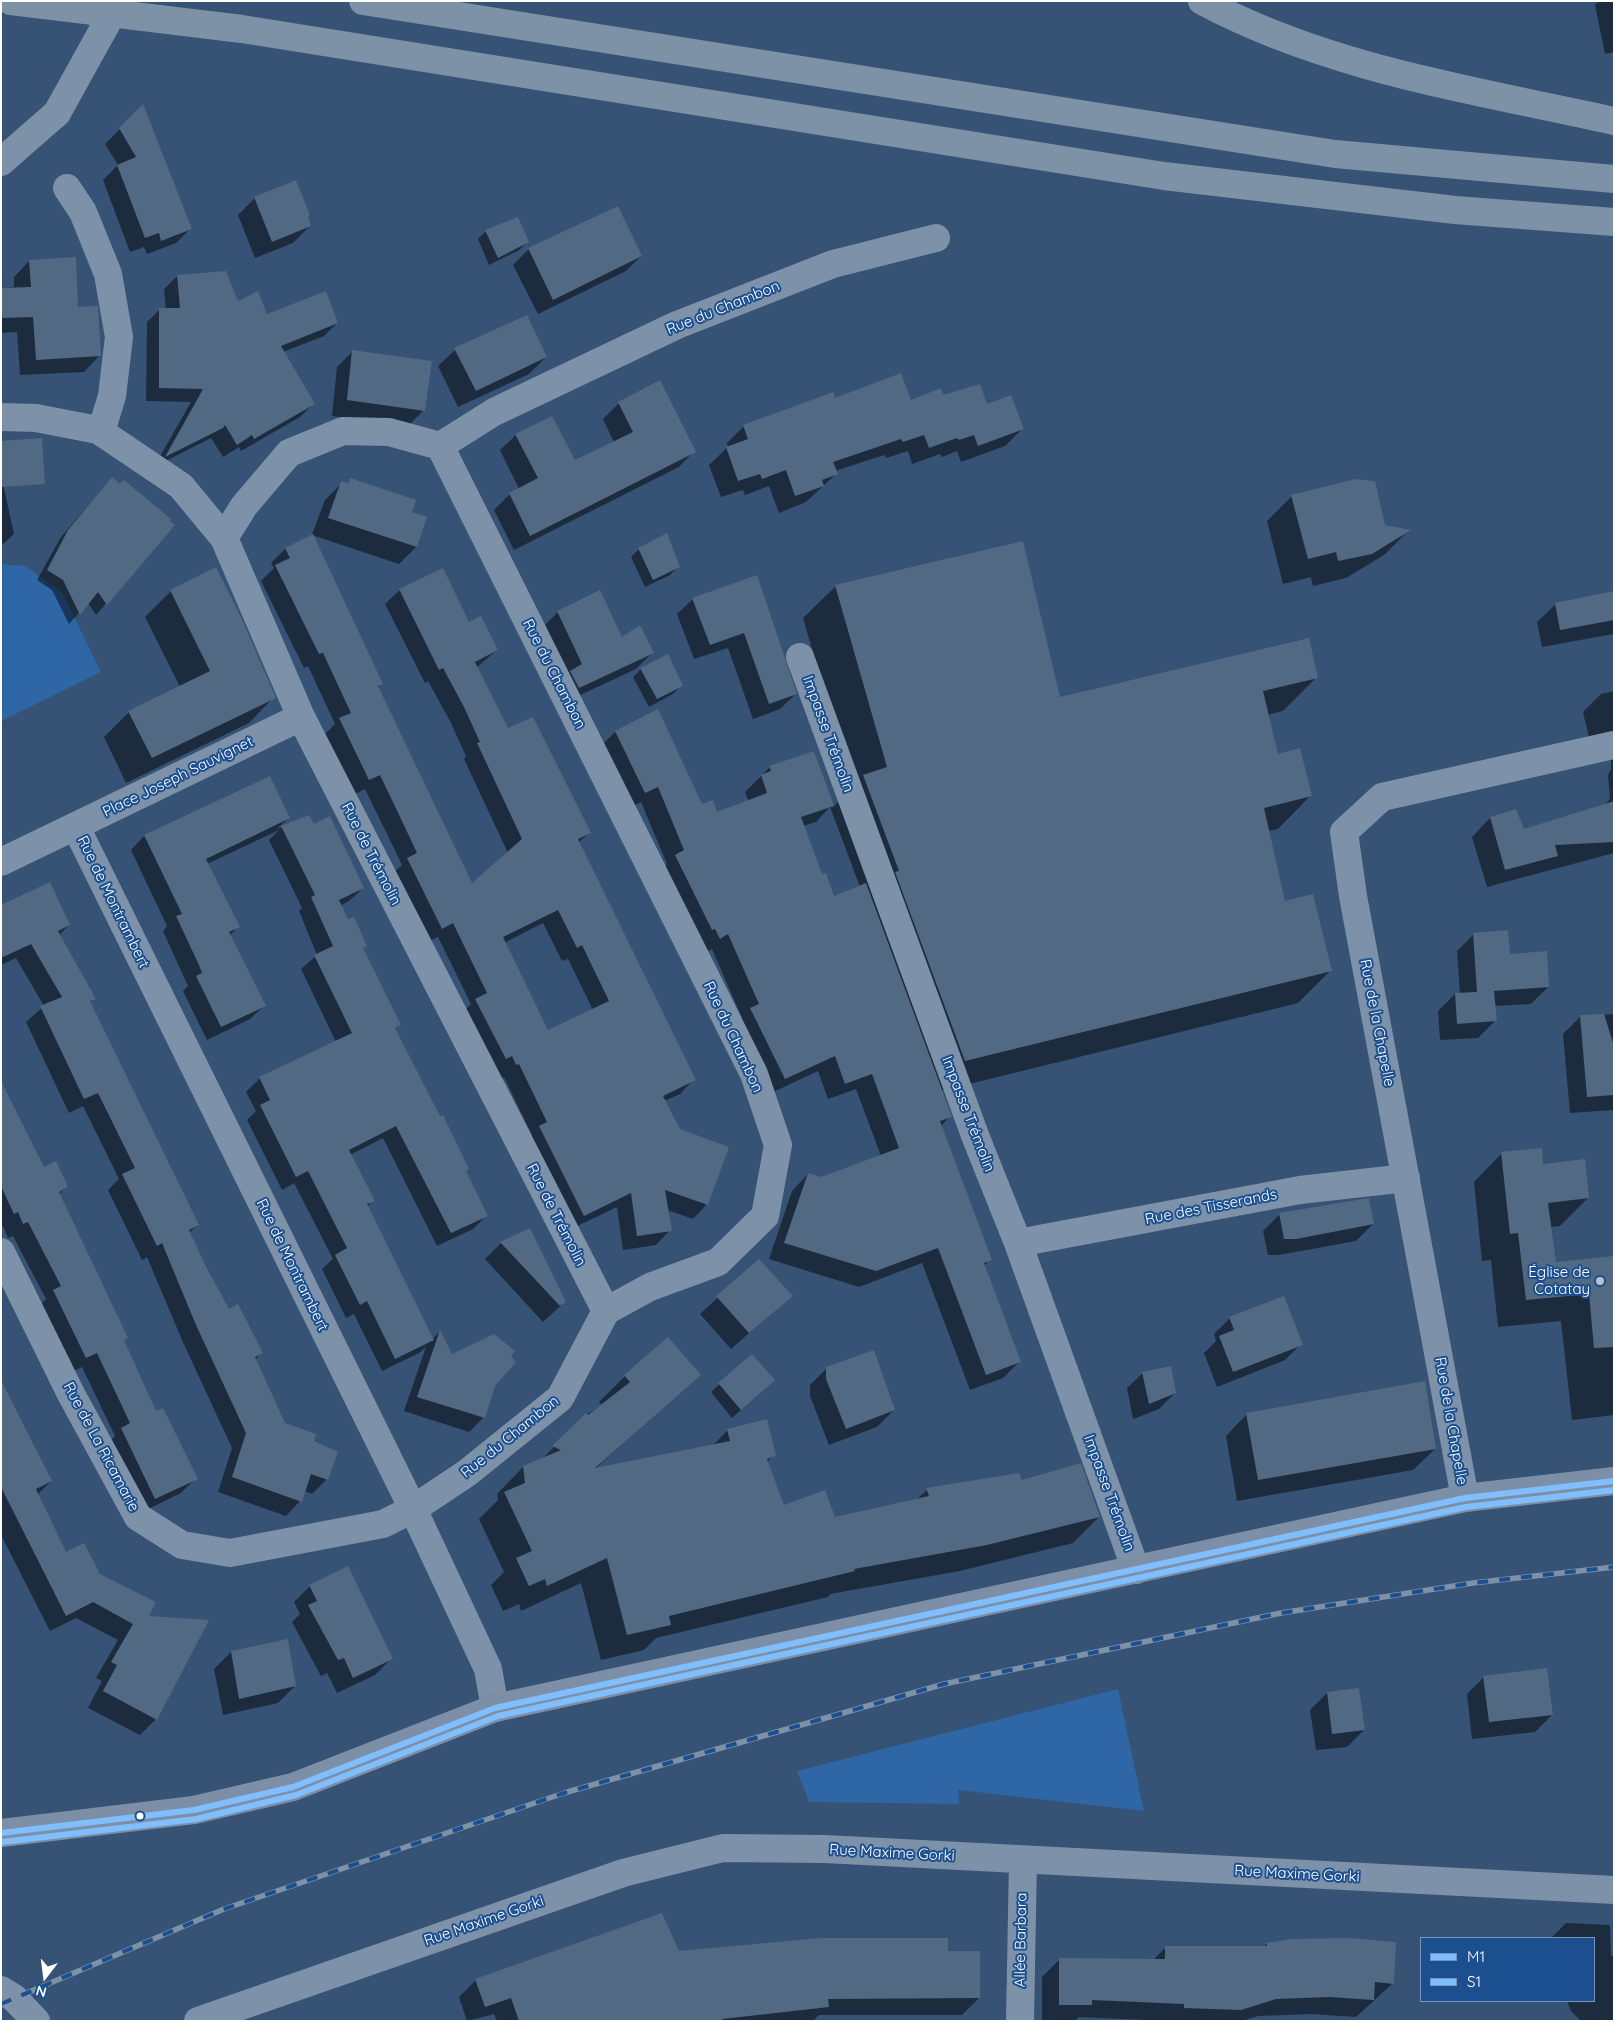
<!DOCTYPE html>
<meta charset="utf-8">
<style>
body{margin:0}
#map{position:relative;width:1615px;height:2022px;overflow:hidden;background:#365274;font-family:Quicksand,sans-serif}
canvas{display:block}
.frame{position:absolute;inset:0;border:2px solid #fff;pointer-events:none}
.legend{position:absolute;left:1420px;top:1937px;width:175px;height:65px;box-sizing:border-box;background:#1b4f8f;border:1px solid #7695bc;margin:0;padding:6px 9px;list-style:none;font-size:15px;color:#fff}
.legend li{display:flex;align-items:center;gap:10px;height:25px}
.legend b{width:25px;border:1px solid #7695bc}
.north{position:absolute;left:20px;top:1952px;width:50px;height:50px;-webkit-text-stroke:4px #1b4f8f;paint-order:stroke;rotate:195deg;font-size:14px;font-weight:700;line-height:20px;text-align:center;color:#fff}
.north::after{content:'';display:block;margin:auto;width:18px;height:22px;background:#fff;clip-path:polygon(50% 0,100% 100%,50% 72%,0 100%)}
</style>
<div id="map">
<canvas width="1615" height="2022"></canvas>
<div class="frame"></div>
<ul class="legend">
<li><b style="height:6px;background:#80bfff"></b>M1</li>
<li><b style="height:6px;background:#80bfff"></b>S1</li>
</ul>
<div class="north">N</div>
</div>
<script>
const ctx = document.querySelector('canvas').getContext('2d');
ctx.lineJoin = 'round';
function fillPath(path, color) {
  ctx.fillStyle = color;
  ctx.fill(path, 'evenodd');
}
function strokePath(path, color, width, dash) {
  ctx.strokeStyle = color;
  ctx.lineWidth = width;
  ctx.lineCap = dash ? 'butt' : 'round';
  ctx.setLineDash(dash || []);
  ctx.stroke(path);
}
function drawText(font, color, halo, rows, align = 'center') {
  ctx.font = font + ' Quicksand,sans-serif';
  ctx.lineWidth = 4;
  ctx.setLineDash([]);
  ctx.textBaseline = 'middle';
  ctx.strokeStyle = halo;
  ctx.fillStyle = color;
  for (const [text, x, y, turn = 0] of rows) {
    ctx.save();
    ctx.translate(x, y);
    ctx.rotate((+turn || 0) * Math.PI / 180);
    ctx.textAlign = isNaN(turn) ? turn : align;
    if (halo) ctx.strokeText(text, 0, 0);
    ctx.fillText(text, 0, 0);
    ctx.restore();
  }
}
fillPath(new Path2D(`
 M1,564L25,566L62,592L101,672L1,721Z
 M1118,1689L1144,1811L958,1790L959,1804L809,1802L797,1771Z`), '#2f66a5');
fillPath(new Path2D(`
 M1599,1H1614V52L1605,54L1595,5Z
 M143,106L190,229L176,243L147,254L144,247L130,252L103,180L118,165L105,144Z
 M255,198L306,217L310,226L293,243L255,258L238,215Z
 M486,231L527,242L519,250L489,265L478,239Z
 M529,249L641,256L626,271L538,314L513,265Z
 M29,261L77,308L99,356L84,372L20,375L17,332L1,333V288L14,287V277Z
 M177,276L266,316L337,323L324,336L283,352L313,404L300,417L241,451L239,447L223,457L211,438L154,467L191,402L146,401L147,322L160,309H166L164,289Z
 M455,350L546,357L529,374L458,407L438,366Z
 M353,351L424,410L408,426L332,416L337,367Z
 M942,396L987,405L1022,429L1005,446L961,462L957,451L942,457L940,454L912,464L908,451L886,458L884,455L835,471L836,474L806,502L779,513L769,486L745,495L743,490L721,497L709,465L728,447L727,443L744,426L834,400L910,401Z
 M619,403L694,451L679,467L514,550L494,510L510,494L519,489L500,450L516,435L574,462L614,442L603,419Z
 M1,475L14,534L1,546Z
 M112,478L173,525L96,615L88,603L69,624L52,590L37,580L61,537Z
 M350,480L410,513L426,518L416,547L399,564L312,535L381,684L377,688L471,885L508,853L464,759L466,756L450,721L428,681L425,683L385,604L400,590L468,623L497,650L477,667L508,730L589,833L578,843L694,1079L680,1094L664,1101L707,1204L693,1219L667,1210L670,1230L656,1245L623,1250L617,1207L569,1230L525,1141L532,1135L504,1077L501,1079L461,1014L471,1004L438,937L427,942L393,873L402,865L388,836L365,789L355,794L325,734L335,724L308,666L304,668L261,581L274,568L271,563L285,549L311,537L325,500L342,483L346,484ZM543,923L562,961L568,959L593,1010L548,1032L504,943Z
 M1292,496L1384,526L1408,531L1384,555L1346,578L1313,586L1311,577L1283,584L1267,521Z
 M639,549L679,566L670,575L645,587L631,557Z
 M756,577L796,694L780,709L753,719L728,648L694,659L677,614L693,599Z
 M836,586L1059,699L1316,678L1283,711L1267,715L1277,755L1310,796L1278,829L1268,831L1285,902L1330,971L1298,1003L941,1091L950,1116L941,1126L990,1259L984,1266L1019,1362L1003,1378L970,1390L922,1263L859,1287L769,1259L792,1191L808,1174L821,1179L881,1156L856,1089L828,1099L818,1071L769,1094L735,1025L742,1018L712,949L703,954L660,872L667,864L641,802L629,808L599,748L615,732L702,806L717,814L749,802L745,792L770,767L814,752L833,807L852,788L803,618ZM830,807L860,887L833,898L822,876L803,826L816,822Z
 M171,591L274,697L249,723L126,783L104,737L129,712L180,687L145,617Z
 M1614,592V639L1613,634L1542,647L1537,622L1556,604Z
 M558,612L621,639L652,653L636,669L563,703L542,628Z
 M641,669L681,686L673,694L649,707L633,677Z
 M1614,691V853L1487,887L1472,837L1490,818L1524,831L1605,804L1610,799L1608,775L1611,769V760L1606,752L1590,742L1583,712L1601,694Z
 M270,778L288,818L277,829L308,816L313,825L363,888L349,901L340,906L399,1025L395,1029L486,1216L473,1229L437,1246L383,1138L350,1155L373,1200L367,1207L432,1339L440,1332L452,1356L494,1386L484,1417L469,1432L404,1411L426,1347L419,1353L382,1371L354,1314L346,1318L322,1269L333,1259L294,1183L282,1190L247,1120L256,1111L246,1092L260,1078L336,1042L301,969L317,955L299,911L302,908L269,840L279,830L207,864L238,927L229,936L264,1006L250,1019L207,1040L183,991L188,986L163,931L167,926L131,850L144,836Z
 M1,907L69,925L59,935L94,998L89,1003L198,1225L189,1233L229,1310L261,1353L255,1360L284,1424L312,1442L327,1479L312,1494L304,1491L300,1501L286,1516L218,1492L232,1448L182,1340L147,1257L142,1260L108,1190L119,1179L83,1106L69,1113L26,1022L44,1006L16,958L1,965Z
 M1474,934L1509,955L1548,987L1531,1004L1494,1006L1495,1021L1478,1038L1440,1040L1438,1011L1455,994H1460L1457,951Z
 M1614,1014V1110L1570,1113L1563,1034L1580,1017Z
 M1,1084L43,1168L66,1187L59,1194L126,1338L123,1341L155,1413L196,1478L181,1493L140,1513L107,1444L115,1436L82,1367L71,1372L39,1306L46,1299L13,1236L8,1238L3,1226L1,1227Z
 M1502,1153L1542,1165L1588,1198L1560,1226L1550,1227L1555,1264L1614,1257V1415L1572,1420L1561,1321L1498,1327L1491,1260L1482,1261L1474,1182Z
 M1280,1214L1373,1224L1356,1241L1279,1255H1268L1263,1231Z
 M501,1243L565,1302L543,1322L485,1259Z
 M759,1260L791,1296L731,1349L700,1314Z
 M1230,1318L1301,1344L1285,1360L1217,1387L1204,1353L1216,1341L1214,1334Z
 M668,1339L699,1374L595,1469L713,1445L728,1430L774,1455L767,1462L784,1507L834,1518L916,1500L927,1490L1021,1481L1099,1517L1073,1543L960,1571L830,1594L828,1597L656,1638L644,1650L601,1660L581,1583L521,1611L519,1604L503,1611L491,1585L504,1572L479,1519L498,1500L497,1494L523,1467L541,1460L586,1415L602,1405L599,1402L625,1376Z
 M752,1355L765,1388L732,1418L711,1392Z
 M827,1368L894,1410L877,1427L829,1445L810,1396V1385Z
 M1143,1373L1175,1393L1159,1409L1133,1419L1127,1388Z
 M1,1380L51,1481L38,1494L66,1553L99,1575L146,1617L156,1719L140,1735L88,1708L102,1681L96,1678L118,1640L76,1618L50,1631L1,1535Z
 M1247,1414L1435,1449L1413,1470L1237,1501L1226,1436Z
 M310,1586L391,1659L375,1675L337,1693L327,1673L321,1676L292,1622L300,1614L294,1602Z
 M231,1652L295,1686L278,1703L223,1715L214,1669Z
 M1484,1677L1552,1715L1535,1732L1472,1739L1467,1694Z
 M1327,1693L1364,1730L1347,1747L1316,1750L1310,1710Z
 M1566,1923L1610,1925L1611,1956H1614V2021H1581L1571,2011L1567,2001H1594V1938H1551Z
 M1266,1944L1393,1983L1356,2017L1312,2014L1258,2016L1242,2021H1168L1079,2017L1075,2021H1042V1977L1059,1960H1153L1166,1947L1263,1948Z
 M678,1953H947L979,1998L962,2015H819L813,2021H497L494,2014L467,2021L459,1997L476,1980Z`), '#0007');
fillPath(new Path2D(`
 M143,104L192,229L161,241L159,233L145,238L117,165L136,157L119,128Z
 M296,180L310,215L308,216L311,226L272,242L254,197Z
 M618,206L642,256L553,300L528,248Z
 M518,217L529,242L498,258L485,230Z
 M76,257L78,307L98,306L101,356L36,360L33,317L1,318V288L31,287L29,260Z
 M226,271L238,301L258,291L267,314L326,291L338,323L281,346L315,404L254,439L252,435L237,445L225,425L223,428L165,457L203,389L159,388V308H180L177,275Z
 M527,315L547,357L476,391L454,348Z
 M352,350L432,361L425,411L347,400Z
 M901,373L911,400L941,388L943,395L980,384L987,404L1011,395L1024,429L978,446L974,435L959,440L957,438L929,448L924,435L903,442L901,439L833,462L838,474L822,480L824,486L795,496L786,470L762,479L760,474L738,481L726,447L748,439L743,425L833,392L835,398Z
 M660,380L696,452L530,536L509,493L538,478L515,434L552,416L575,460L633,432L618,402Z
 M42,438L45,484L1,487V441Z
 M112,477L120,484L124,480L171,519L170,521L175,525L107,605L98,592L80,615L63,580L47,570L68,530Z
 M350,478L416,500L412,512L427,517L417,547L328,518L341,481L348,483Z
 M1355,479L1375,481L1385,525L1411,530L1372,554L1338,561L1336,552L1308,559L1291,495Z
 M667,533L680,567L653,580L638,548Z
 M313,534L383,684L378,686L472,883L522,839L477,743L480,742L464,707L443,668L439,670L399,589L443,568L469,622L481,616L498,650L475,662L508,728L533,717L591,833L578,839L696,1080L663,1096L680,1129L729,1147L708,1205L665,1190L672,1231L637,1236L631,1193L584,1216L539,1126L547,1122L519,1064L516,1065L512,1056L506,1059L475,999L487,993L453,923L442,929L407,858L417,853L402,821L380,775L369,780L339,718L351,713L323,653L319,654L275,565L290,558L285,548ZM558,910L577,948L582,945L609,1001L548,1030L503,937Z
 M1023,541L1060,697L1309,638L1318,678L1263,691L1278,754L1300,748L1312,796L1264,808L1285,901L1313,894L1332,971L965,1061L895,872L899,871L863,775L887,767L835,585Z
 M216,567L240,615L276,698L152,758L128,711L210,671L170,590Z
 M757,575L797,694L769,704L744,633L710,645L692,598Z
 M600,590L622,637L640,625L654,653L579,688L570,671L582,664L557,611Z
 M1614,591V620L1560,630L1555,603Z
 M668,654L683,686L657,699L640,668Z
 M658,709L702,804L713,800L717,812L767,793L761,775L771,771L769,766L814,751L834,806L801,817L822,874L826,873L834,896L866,883L952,1117L940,1121L992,1260L984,1263L1021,1362L986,1375L938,1248L876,1271L784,1243L808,1173L821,1177L899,1148L872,1074L845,1084L835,1056L785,1079L750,1008L759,1004L728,934L720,939L715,929L712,930L675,855L684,850L658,787L645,793L615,731Z
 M270,776L290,818L206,859L240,927L229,932L266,1006L221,1027L196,976L202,973L199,965L176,916L182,914L144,835Z
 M1614,801V842L1555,845L1558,856L1505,870L1490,817L1516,809L1524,829Z
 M309,815L314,824L330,816L364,888L339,900L348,919L354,917L367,946L363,948L401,1025L395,1028L440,1116L443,1115L469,1169L466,1171L488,1216L451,1233L396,1126L349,1150L375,1201L367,1204L434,1340L395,1359L367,1301L360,1305L335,1255L347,1248L308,1171L296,1177L260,1105L270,1100L259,1077L352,1033L314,955L333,946L311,897L315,895L281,826Z
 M50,882L70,925L58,931L96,999L90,1001L199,1225L189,1230L206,1266L229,1309L238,1304L263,1353L255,1357L285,1423L316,1434L314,1441L338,1452L328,1480L311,1474L302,1502L232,1477L246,1433L196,1325L162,1243L157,1246L122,1174L135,1168L98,1093L84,1099L40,1006L62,997L31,944L1,958V905Z
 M1508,930L1510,954L1547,951L1549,987L1494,991L1497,1021L1457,1024L1455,993L1477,992L1473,933Z
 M1604,1014L1614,1046V1095L1587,1097L1580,1015Z
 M1,1081L44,1167L56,1161L68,1187L59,1192L128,1338L124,1340L156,1411L163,1408L198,1479L155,1499L121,1428L130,1423L97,1353L86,1358L53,1290L61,1286L28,1222L23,1224L18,1212L14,1214L1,1186Z
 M1542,1148L1543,1164L1585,1159L1589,1198L1548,1203L1556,1262L1614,1256V1347L1594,1348L1589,1294L1526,1300L1518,1233L1510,1234L1501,1152Z
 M1369,1198L1374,1224L1296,1239H1284L1279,1213Z
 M530,1228L566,1302L560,1306L500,1242Z
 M759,1259L793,1296L749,1333L716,1296Z
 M1284,1296L1303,1345L1233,1372L1219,1336L1234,1330L1229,1317Z
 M440,1330L452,1354L494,1334L515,1351L511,1356L516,1362L495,1386L485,1418L417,1397Z
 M668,1337L701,1375L595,1468L730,1441L727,1429L767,1419L776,1456L767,1459L784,1505L825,1490L835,1517L929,1496L926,1488L1019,1473L1022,1480L1081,1463L1100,1517L987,1545L854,1569L855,1571L669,1616L671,1625L627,1635L607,1558L547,1586L545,1579L529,1586L516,1558L532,1551L504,1492L525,1483L523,1466L561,1450L552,1446L586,1413L588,1415L630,1382L624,1375Z
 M874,1350L895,1410L846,1429L826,1379V1367Z
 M752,1354L775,1380L741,1410L718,1383Z
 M1171,1366L1176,1393L1149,1404L1142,1372Z
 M1,1380L52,1481L36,1489L66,1552L84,1543L100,1574L156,1602L149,1616L209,1620L157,1720L103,1691L117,1665L111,1662L133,1624L93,1602L66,1616L1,1487Z
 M1425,1381L1436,1449L1258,1480L1246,1413Z
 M348,1566L393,1659L353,1678L344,1658L338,1660L308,1605L317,1601L309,1585Z
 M288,1639L296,1686L239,1699L231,1651Z
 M1547,1668L1553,1715L1489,1722L1483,1676Z
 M1359,1688L1365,1730L1332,1734L1327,1692Z
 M662,1913L679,1951L820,1938H948V1951H980V1998L828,1999L829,2007L722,2019V2021H519L511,1998L485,2007L475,1979Z
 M1349,1938L1396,1942L1394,1984L1375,1982L1374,2000L1329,1997L1276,1999L1241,2010L1184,2008V2004L1092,2000V2005H1059V1958L1165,1959V1946H1267L1266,1943L1293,1939Z`), '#526984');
strokePath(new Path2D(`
 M1,162L57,113
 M67,188L83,212L108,274L119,337L112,396L101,432
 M1,417L36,418L98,430L181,486L224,538L301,717L606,1311
 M440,446L494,412L677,325L833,264L936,238
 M800,657L976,1138L1018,1243L1136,1570
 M76,827L413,1509L488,1669L495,1708
 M1,862L301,717
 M1018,1243L1300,1190L1406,1178
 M1,1252L71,1394L138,1517L182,1545L230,1553L383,1524L413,1509L467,1473L560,1398L606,1311L650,1287L718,1262L765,1216L778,1145L754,1074L440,446L389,432L343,431L289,453L244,506L224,538
 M1465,1498L1353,896L1344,832L1382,797L1614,745
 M1,1990L14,1998L36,2021
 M198,2021L623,1873L723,1848L825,1849L1614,1890
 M1020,2021L1023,1860`), '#7d92a8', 28);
strokePath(new Path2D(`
 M1,1833L194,1810L293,1787L495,1708L1465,1498L1614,1481`), '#7d8ea7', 28);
strokePath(new Path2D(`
 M11,1L242,29L1164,176L1455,210L1614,222
 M363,1L1335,154L1614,179
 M1202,1C1329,69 1475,90 1614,121`), '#7e92a7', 28);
const rail = new Path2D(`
 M1,2004L224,1909L564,1793L944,1684L1281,1613L1473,1583L1614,1567`);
strokePath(rail, '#7e92a7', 5.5);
strokePath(rail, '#1b4f8f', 4, [11]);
strokePath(new Path2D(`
 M57,113L119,1`), '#7d92a8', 28);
strokePath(new Path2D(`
 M1,1833L194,1810L293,1787L495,1708L1465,1498L1614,1481`), '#80bfff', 6);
strokePath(new Path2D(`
 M2,1842L196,1819L296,1795L498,1716L1466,1507L1614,1490`), '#80bfff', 6);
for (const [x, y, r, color] of [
 [1600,1281,5,"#b9c2ce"],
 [140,1816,4.5,"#fff"]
]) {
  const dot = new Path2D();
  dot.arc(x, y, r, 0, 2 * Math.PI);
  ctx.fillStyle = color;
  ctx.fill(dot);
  strokePath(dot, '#1b4f8f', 2);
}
drawText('15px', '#fff', '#1b4f8f', [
 ["Rue du Chambon",723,308,-22],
 ["Rue du Chambon",554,674,63],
 ["Impasse Trémolin",828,734,70],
 ["Place Joseph Sauvignet",178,777,-26],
 ["Rue de Trémolin",371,854,63],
 ["Rue de Montrambert",113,902,64],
 ["Rue de la Chapelle",1377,1023,79],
 ["Rue du Chambon",733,1037,65],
 ["Impasse Trémolin",968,1114,69],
 ["Rue des Tisserands",1211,1207,-11],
 ["Rue de Trémolin",556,1215,63],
 ["Rue de Montrambert",292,1265,64],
 ["Rue de la Chapelle",1451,1421,80],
 ["Rue du Chambon",510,1437,-39],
 ["Rue de La Ricamarie",101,1447,62],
 ["Impasse Trémolin",1109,1493,70],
 ["Rue Maxime Gorki",892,1853,3],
 ["Rue Maxime Gorki",1297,1874,3],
 ["Rue Maxime Gorki",484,1921,-19],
 ["Allée Barbara",1021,1940,-89]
]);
drawText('15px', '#fff', '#1b4f8f', [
 ["Église de",1590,1272],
 ["Cotatay",1590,1289]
], 'right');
</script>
